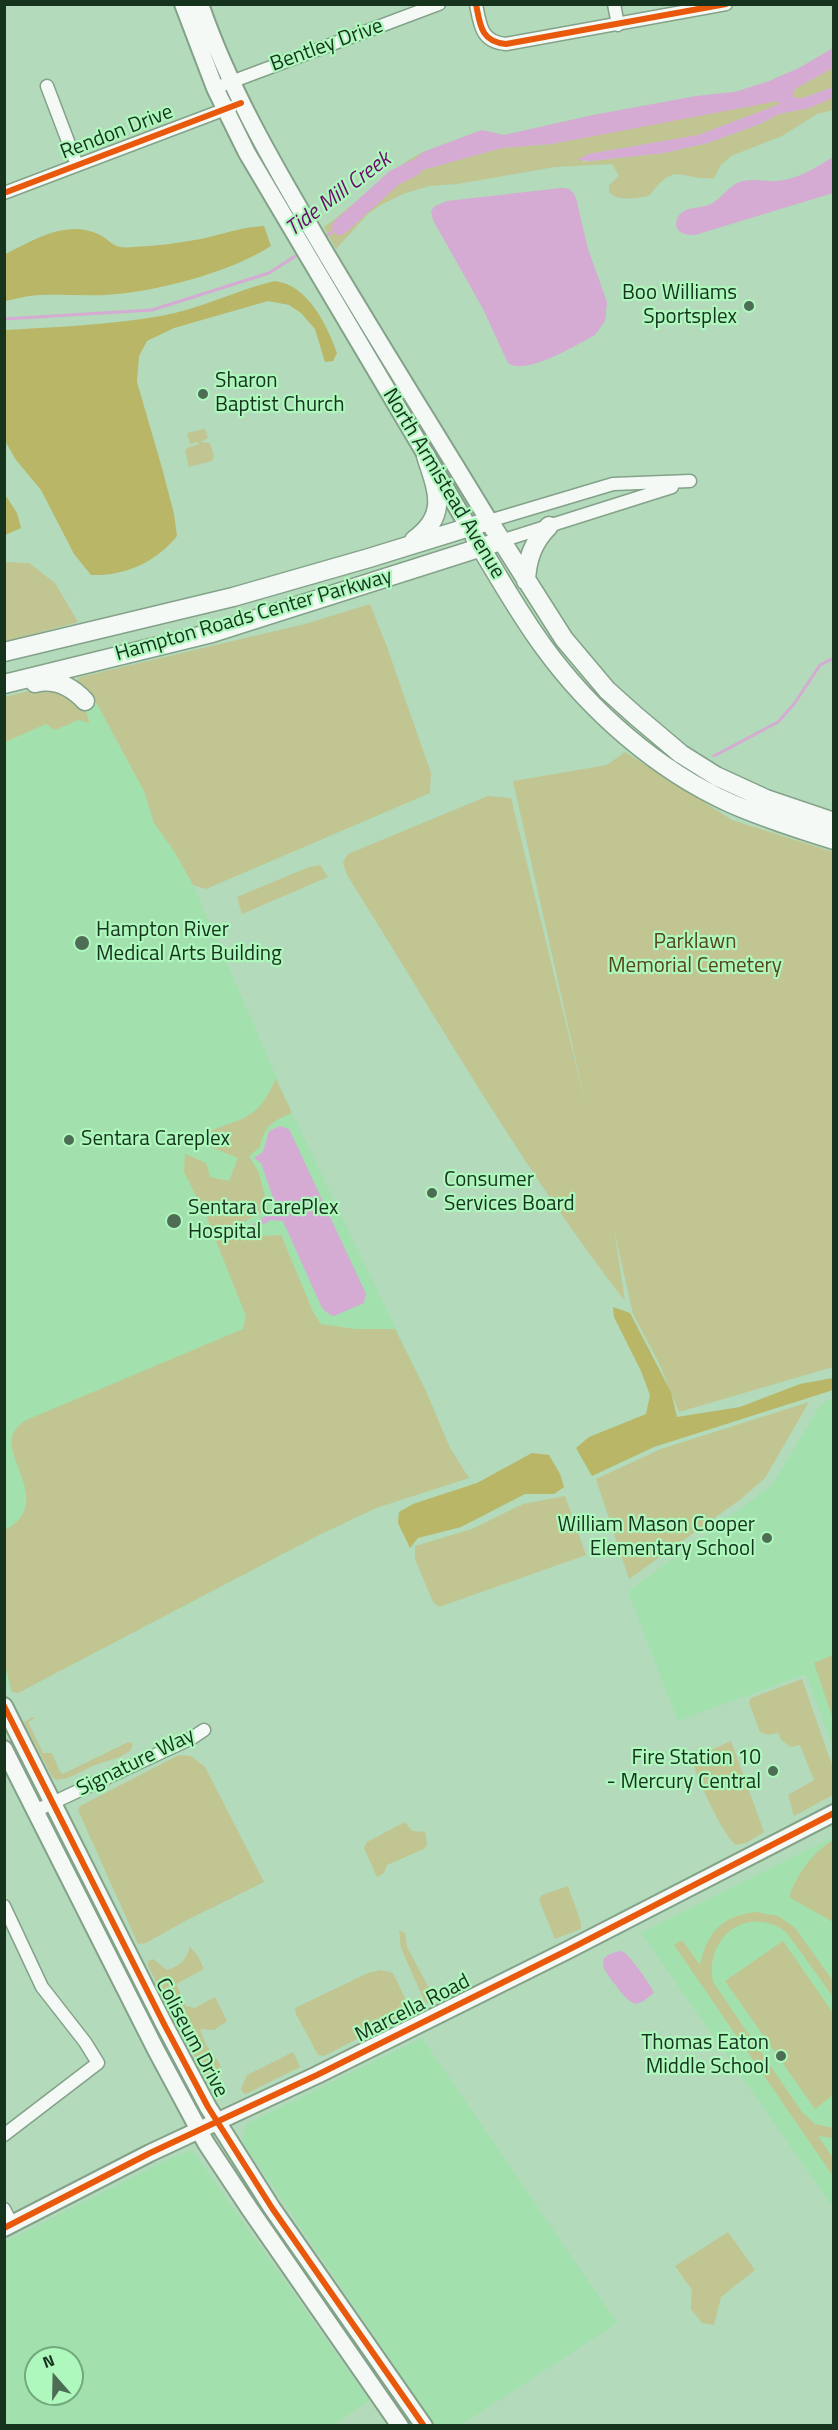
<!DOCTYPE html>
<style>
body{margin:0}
#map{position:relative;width:838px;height:2430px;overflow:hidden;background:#b3daba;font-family:"Titillium Web",sans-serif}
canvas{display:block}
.frame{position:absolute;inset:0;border:6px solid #16331d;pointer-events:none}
.north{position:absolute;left:24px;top:2346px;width:60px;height:60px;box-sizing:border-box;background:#aff8bd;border:2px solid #72a97d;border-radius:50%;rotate:340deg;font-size:16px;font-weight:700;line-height:24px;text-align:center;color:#16331d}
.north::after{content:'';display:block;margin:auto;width:21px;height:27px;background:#4d6d54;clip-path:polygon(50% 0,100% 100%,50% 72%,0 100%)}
</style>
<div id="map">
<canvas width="838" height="2430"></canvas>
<div class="frame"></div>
<div class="north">N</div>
</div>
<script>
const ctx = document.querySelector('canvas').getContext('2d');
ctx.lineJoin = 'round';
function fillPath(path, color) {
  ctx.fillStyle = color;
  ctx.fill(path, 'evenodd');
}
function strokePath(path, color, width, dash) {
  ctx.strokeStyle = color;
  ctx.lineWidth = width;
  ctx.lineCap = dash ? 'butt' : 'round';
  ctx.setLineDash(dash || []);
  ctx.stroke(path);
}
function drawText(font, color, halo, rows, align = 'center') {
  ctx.font = font + ' "Titillium Web",sans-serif';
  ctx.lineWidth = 4.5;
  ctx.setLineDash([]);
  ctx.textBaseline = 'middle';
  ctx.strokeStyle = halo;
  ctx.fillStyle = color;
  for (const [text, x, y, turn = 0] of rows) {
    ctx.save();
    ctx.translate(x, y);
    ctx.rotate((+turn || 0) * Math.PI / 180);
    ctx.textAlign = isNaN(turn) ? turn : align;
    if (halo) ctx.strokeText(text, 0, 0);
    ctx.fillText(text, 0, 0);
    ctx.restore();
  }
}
fillPath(new Path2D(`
 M75,682L90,691L144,791L154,823L174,851L193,885L292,1113L426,1391L450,1448L469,1478L376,1508L319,1535L18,1693L12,1692L4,1678V697Z
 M833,1398V1747L806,1674L678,1721L628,1592L772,1485L821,1404Z
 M833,1837V2207L641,1933Z
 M422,2038L617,2323L461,2425H435L242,2141L246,2124Z
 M192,2150L369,2400L334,2425H5V2242L162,2162ZM36,2358H72V2394H36Z`), '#a2e0ae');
fillPath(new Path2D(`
 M833,68V87L803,98H795L793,95L795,89Z
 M833,98V110L817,114L782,136L731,156L721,165L714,178C679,181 677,159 649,196C636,198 619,202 609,192V185L619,176L612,164L555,167L457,184L429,186L403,194L379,206L368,214L336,249L324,227C358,203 386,171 423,152L396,177L502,148L552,144L770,101L778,100L780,104L698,135L588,154L582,162L664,153L708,143L760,124L779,114L809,108Z
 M205,429L208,438L201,442L210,443L214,456L212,461L189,467L185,451L187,448L199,444L198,442L190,444L187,433Z
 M4,562L29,563L55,583L78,622L5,642Z
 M370,604L387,647L431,773L430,793L206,889L193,885L174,851L154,823L144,791L90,691L75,682L80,677L305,624Z
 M48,686C64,693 88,702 89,723L79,720L55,730L46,724L5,742V697Z
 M625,752L732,820L833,852V1367L679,1412L659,1363L633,1314L614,1229L625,1301C521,1167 437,1018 347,875L343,862L348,854L488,796L511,798L586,1106L513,781L607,765Z
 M320,865L328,877L242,914L237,897L309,867Z
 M276,1079L292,1113C271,1122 265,1125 260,1147L249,1156L259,1173L268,1209L241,1223L246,1237L281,1235L314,1314L321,1324L355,1329H395L426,1391L450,1448L469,1478L376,1508L319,1535L18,1693L12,1692L5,1665V1530C55,1503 0,1458 14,1432C16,1428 21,1424 24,1421L243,1329L246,1316L207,1218L184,1172L185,1154L206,1163L210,1177L229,1181L238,1158L197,1141C212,1125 235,1126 252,1113C264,1105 269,1092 276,1079Z
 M809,1402L765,1478L741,1499L629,1579L596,1479L661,1449Z
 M565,1496L586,1555L439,1607L433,1602L415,1559V1546L472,1529L523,1504Z
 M833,1655V1719L814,1663Z
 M802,1679L833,1768V1795L794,1816L788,1795L814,1780L800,1745L791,1747L781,1740L779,1733L768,1735L760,1732L749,1702L751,1698Z
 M33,1717L35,1718L28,1722L43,1753H52L60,1772L63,1774L128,1742L133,1744L130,1751L120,1757L95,1765L68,1778L57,1780L53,1778L25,1725L24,1722Z
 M731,1741L764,1832L746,1843L736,1845C722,1834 694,1773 691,1755L698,1756Z
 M179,1755L191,1756L205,1767L264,1882L185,1921L146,1943L138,1944L78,1810L80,1806Z
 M405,1822L412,1831L425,1832L427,1844L424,1849L387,1865L384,1873L377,1877L364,1848L367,1842Z
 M833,1840V1922L789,1897C797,1874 812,1853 833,1840Z
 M568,1886L581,1923V1929L555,1939L539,1900L542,1895Z
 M756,1912L778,1916L795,1928L833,1981V1997L787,1933C749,1903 704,1936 713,1982L802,2112L815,2124L833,2128V2138L818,2136L833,2158V2176L674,1945L682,1940L700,1965C707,1933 721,1916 756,1912Z
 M399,1930L405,1933L407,1947L432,1994L434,1999L427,2004L424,2000L401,1948Z
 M783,1941L833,2013V2095L815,2109L725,1981Z
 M190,1947L198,1956L204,1969L176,1984L186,2006L195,2008L215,1997L227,2021L214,2030L200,2029L206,2045L220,2064L219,2077H205L148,1966V1961L153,1959L167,1970C180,1966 186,1960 190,1947Z
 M381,1970L393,1973L411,2011L324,2056L318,2055L296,2014L295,2008L368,1973Z
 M293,2052L300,2067L246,2094L243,2093L241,2089L247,2075Z
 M728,2232L755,2270L721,2297L714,2325L702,2323L691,2309L692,2290L675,2266Z`), '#c1c592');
fillPath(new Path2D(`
 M264,226L271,246C229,273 155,292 105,295C84,296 62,294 41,295C29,295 16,299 5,301V254C33,241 67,218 100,235C114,243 113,249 133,247C155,246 179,243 201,239C223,234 242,227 264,226Z
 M275,281C308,285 327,325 337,353L333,361L325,362L315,329L301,313L289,305L268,301L174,328L147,341L139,356L137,382L162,468L174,514L177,536C155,563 125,576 91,575L74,554L41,490L16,460L5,441V330C56,327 110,325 161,316C201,309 236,290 275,281Z
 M4,493L17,513L21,528L5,535Z
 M613,1307L630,1313L671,1392L677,1417L740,1407L800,1384L833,1378V1390L654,1447L592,1476L576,1448L589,1437L646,1414L650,1395L641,1371L614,1317Z
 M532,1453L549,1455L560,1474L564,1487L554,1494H525L461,1527L418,1538L410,1548L398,1523L399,1512L413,1504L477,1483Z`), '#b9b667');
fillPath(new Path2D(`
 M833,48V68L795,89L793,95L795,98H803L833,87V98L809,108L779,114L760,124L708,143L664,153L591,161L577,160L588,154L698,135L780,104L778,101L552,144L502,148L394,178L423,152L482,130L504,135L593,115L696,96L735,92L769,81L799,68Z
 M833,157V193L695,235C685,236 671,231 678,217C684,206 701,209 711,204C721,199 727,188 737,183C749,177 765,182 778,181C798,179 817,167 833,157Z
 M561,188C570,188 572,190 576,198L588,249L607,302L605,321L595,335C576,345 526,376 508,363L483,309L433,220L431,211L435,206L447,201Z
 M280,1126L289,1129L366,1294L364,1303L334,1316L330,1315L322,1308L283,1221L271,1220L252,1230L248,1231L246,1229L275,1210L276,1206L261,1163L254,1158L263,1152L269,1131Z
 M622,1951C629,1954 651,1985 654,1993L642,2002L635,2004C625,1999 621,1992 614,1983C602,1968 594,1955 622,1951Z`), '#d5aad3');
strokePath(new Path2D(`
 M323,238L340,227
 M4,319L152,310L269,273L300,253
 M714,756L778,722L794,704L820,665L834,658`), '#d5aad3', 3);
strokePath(new Path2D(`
 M340,227L394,178L414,168`), '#d5aad3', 16);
const street = new Path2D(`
 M476,4C480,25 481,42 506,44L726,4
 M614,4L618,25
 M47,86L77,165
 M215,88L439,4
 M4,193L231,107
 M489,521L613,484L690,481
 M501,541L672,487
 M35,1811L192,1738L204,1730
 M4,1906L42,1987L85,2042L98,2063L4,2135
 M4,2209L12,2224`);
const secondary = new Path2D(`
 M183,4L215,88L247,153L468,526
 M200,4C229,88 273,164 318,240C374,335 432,427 489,521
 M4,1706L164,2024L208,2107L272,2208L424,2426
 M4,1749L156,2050L206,2143L249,2208L400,2426
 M4,2228L150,2153L317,2075L566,1951L834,1813`);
const primary = new Path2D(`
 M475,538C497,574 518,612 543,646C590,711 657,770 730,803C764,818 799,829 834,840
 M414,540C449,515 437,490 426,456
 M526,581C527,559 533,542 549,526
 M4,652L233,597L369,558L489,521L564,639L607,690L636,716L681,754L716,776L766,799L834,822
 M35,683C55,678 72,687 85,701
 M4,684L212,633L501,541`);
strokePath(street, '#83a289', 15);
strokePath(secondary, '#83a289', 20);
strokePath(primary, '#83a289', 21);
strokePath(street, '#f4f9f5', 12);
strokePath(secondary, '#f4f9f5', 16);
strokePath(primary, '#f4f9f5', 18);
strokePath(new Path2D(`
 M476,4C480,25 481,42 506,44L726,4
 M4,193L241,103
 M4,1706L164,2024L208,2107L272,2208L424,2426
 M4,2228L150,2153L317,2075L566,1951L834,1813`), '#e8590c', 6);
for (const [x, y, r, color] of [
 [749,306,6,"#4d6d54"],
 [203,394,6,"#4d6d54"],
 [82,943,8,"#4d6d54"],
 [69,1140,6,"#4d6d54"],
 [432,1193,6,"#4d6d54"],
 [174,1221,8,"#4d6d54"],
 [767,1538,6,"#4d6d54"],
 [773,1771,6,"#4d6d54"],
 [781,2056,6,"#4d6d54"]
]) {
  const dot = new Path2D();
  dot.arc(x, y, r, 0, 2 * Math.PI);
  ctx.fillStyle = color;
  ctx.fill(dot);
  strokePath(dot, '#aff8bd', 2);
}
drawText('21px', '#16331d', '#aff8bd', [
 ["Bentley Drive",327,46,-20],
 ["Rendon Drive",117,133,-21],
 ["North Armistead Avenue",443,484,59],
 ["Hampton Roads Center Parkway",254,616,-16],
 ["Signature Way",136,1763,-26],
 ["Marcella Road",413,2009,-27],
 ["Coliseum Drive",191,2038,62]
]);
drawText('21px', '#16331d', '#aff8bd', [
 ["Boo Williams",737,294,"right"],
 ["Sportsplex",737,318,"right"],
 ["Sharon",215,382],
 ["Baptist Church",215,406],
 ["Hampton River",96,931],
 ["Medical Arts Building",96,955],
 ["Sentara Careplex",81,1140],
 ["Consumer",444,1181],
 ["Services Board",444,1205],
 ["Sentara CarePlex",188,1209],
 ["Hospital",188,1233],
 ["William Mason Cooper",755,1526,"right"],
 ["Elementary School",755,1550,"right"],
 ["Fire Station 10",761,1759,"right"],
 ["- Mercury Central",761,1783,"right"],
 ["Thomas Eaton",769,2044,"right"],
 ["Middle School",769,2068,"right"]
], 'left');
drawText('21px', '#564619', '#aff8bd', [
 ["Parklawn",695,943],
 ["Memorial Cemetery",695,967]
]);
drawText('italic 22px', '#6d0d6b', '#aff8bd', [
 ["Tide Mill Creek",339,195,-37]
]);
</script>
